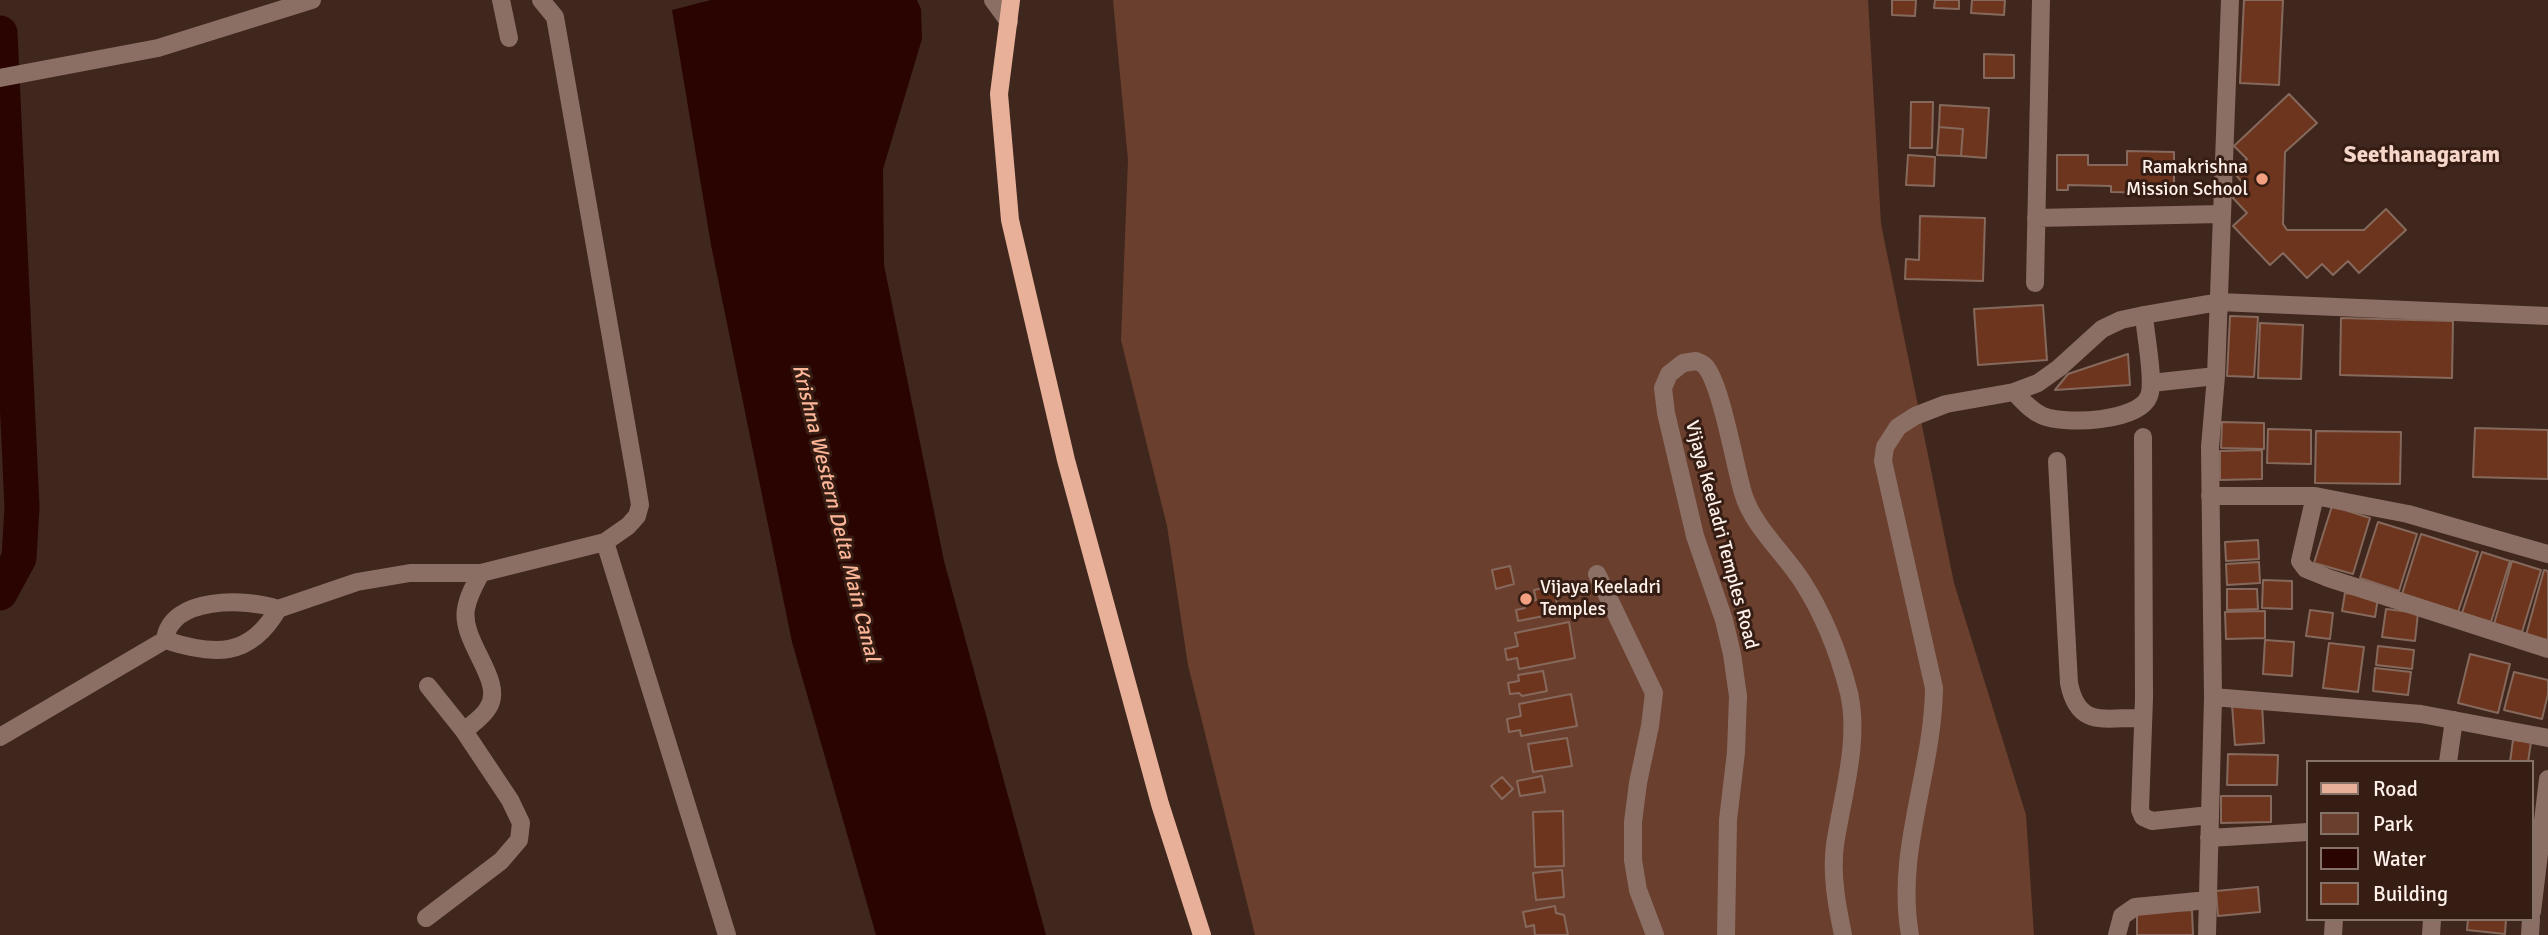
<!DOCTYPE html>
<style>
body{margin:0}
#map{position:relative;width:2548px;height:935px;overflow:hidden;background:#3f271d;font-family:Signika,sans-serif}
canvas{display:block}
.legend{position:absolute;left:2306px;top:760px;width:228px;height:161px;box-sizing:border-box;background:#351d13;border:2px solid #857269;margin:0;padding:9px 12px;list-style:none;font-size:21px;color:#fef1eb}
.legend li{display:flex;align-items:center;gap:14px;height:35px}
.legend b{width:35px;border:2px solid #857269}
</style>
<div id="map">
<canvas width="2548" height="935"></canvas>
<ul class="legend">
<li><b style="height:9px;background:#e8b099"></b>Road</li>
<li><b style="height:19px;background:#6b3f2e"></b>Park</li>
<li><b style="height:19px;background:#2a0400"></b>Water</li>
<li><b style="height:19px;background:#6d351d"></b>Building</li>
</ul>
</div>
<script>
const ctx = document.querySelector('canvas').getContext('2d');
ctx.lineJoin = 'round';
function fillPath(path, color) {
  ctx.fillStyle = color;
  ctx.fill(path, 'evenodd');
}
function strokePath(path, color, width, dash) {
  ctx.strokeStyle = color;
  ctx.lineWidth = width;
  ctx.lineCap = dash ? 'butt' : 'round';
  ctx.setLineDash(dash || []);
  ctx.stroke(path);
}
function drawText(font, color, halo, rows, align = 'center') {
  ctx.font = font + ' Signika,sans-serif';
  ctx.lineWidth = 6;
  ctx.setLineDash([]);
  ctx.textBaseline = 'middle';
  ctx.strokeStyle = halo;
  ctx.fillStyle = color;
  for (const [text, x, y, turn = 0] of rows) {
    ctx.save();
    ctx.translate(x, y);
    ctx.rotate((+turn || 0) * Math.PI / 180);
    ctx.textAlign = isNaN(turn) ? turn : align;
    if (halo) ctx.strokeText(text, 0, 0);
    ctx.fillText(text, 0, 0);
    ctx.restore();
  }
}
fillPath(new Path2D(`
 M1113,0H1868L1881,224L1954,583L2026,815L2034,935H1255L1188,665L1167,526L1121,340L1128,160Z`), '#6b3f2e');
fillPath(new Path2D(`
 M711,0H917L921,9L922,39L883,169L884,265L944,561L1046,935H876L792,642L711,245L672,10Z`), '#2a0400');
strokePath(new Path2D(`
 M0,33L22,507L19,558L0,593`), '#2a0400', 35);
const building = new Path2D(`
 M1892,0H1916L1915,16L1892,15Z
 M1935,0H1959V9L1934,8Z
 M1972,0H2005L2004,15L1971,13Z
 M2244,0H2283L2279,85L2240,83Z
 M1984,54L2014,55V78H1984Z
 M2289,94L2317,123L2285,152L2283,224L2287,230H2364L2386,209L2406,230L2359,273L2348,261L2333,275L2322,264L2307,278L2283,253L2270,265L2233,226L2247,213L2233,198L2246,186L2233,172L2247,159L2234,146Z
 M1911,102H1933L1932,148H1910Z
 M1940,105L1989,108L1986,158L1961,156L1963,129L1939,127Z
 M1939,127L1963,129L1961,156L1937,155Z
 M2127,151L2174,152V193L2111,192V186L2068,185V190H2057V155H2088V165H2127Z
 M1908,155L1935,157L1934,186L1906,185Z
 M1920,216L1985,218L1983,281L1905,279L1906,259L1919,260Z
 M2043,305L2047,360L1978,365L1974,309Z
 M2230,316L2258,317L2254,377L2227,376Z
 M2341,318L2453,321L2452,378L2340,375Z
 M2260,323L2303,325L2301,379L2258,378Z
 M2128,354L2130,385L2055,390L2068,374Z
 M2222,422L2264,423V449L2221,448Z
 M2475,428L2548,430V479L2473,477Z
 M2268,429L2311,430V464L2267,463Z
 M2316,431L2401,432L2400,484L2315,483Z
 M2262,450V479L2220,480V451Z
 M2332,506L2370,518L2353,574L2314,563Z
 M2378,522L2417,534L2399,591L2360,578Z
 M2421,534L2478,552L2458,612L2402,594Z
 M2258,540L2259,559L2226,561L2225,542Z
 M2482,552L2510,561L2491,622L2462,613Z
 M2512,561L2541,570L2522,632L2494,624Z
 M2259,562L2260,583L2227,585L2226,564Z
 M1510,566L1514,584L1496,589L1492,570Z
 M2544,570L2548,571V640L2526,635Z
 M2263,580L2292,581V609L2262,608Z
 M1553,586L1559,613L1518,621L1516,610L1525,608L1524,603L1536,600L1534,590Z
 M2227,589H2257L2258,609L2227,610Z
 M2345,593L2378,598L2375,617L2342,611Z
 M2386,609L2418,613L2415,641L2382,637Z
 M2310,610L2333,613L2330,639L2306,636Z
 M2265,611V638L2226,639L2225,612Z
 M1569,622L1575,658L1519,669L1517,658L1507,660L1505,649L1518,646L1515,633Z
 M2265,640L2294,642L2292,676L2263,674Z
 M2329,643L2364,647L2358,692L2323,688Z
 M2378,646L2414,650L2412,669L2376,665Z
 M2470,654L2510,664L2498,713L2458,703Z
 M2375,668L2411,672L2408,695L2373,691Z
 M1543,671L1547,691L1522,696L1519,693L1510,694L1508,683L1519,681L1518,675Z
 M2514,672L2548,680V694L2542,719L2504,710Z
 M1571,694L1577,726L1521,736L1520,730L1509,732L1507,719L1521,716L1519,704Z
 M2262,703L2264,743L2235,745L2232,705Z
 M1567,738L1572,766L1533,772L1528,744Z
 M2513,740L2531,742L2528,762H2510Z
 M2228,754L2278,755L2277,785H2227Z
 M1542,776L1545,792L1520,796L1517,781Z
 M1502,777L1513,789L1502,799L1491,786Z
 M2221,796H2271V822L2221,823Z
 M1563,811L1564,866L1535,867L1533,812Z
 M1562,870L1564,897L1536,900L1533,873Z
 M2258,887L2260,912L2218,916L2216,891Z
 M1555,906L1556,913L1564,915L1568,935H1535L1534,925L1526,927L1523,912Z
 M2192,910L2193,935H2137V911Z
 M2468,919H2506L2505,934L2467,930Z`);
fillPath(building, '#6d351d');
strokePath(building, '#86695d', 2);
strokePath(new Path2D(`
 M501,0L509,38
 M993,0L1009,22
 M0,78L158,48L312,0
 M2036,218L2221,214
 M2035,283L2041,0
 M2151,383L2216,376
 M2014,392C2023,401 2031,411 2043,416C2065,425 2139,422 2149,396C2155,381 2145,333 2144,315
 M2143,437L2144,698L2140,810L2143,817L2152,821L2210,815
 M2057,461L2069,683C2078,729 2105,717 2143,718
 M2210,496H2315L2408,514L2548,554
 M2315,496L2300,561L2306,569L2328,578L2548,649
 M605,542L727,935
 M1597,574L1654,693L1650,726L1638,783L1633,822V860L1638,890L1655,935
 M165,640C170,596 246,598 278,609L357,582L410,573H481L605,542L628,526L637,516L640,505L636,480L555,17L541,0
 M2213,697L2421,714L2548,738
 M464,731C472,724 483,717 488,708C506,681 460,642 466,609C468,596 475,584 481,573
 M0,737L165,640C214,656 250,658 278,609
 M2448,762L2454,720
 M2209,838L2308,832
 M2532,912L2548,779
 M426,918L501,861L519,840L521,823L510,800L464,731L428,686
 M1726,935L1728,820L1736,752L1738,696L1732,654L1724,620L1695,536L1666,413L1663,388L1669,374L1683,363L1696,361C1699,362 1703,364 1705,366C1721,383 1735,467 1743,493C1752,525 1784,553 1802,581C1824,615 1839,654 1849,693C1860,742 1842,797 1835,845C1831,875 1837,906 1843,935
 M1910,935C1895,851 1933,772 1934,688L1883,461L1885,447L1898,427L1915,416L1946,404L2014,392L2038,383L2059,368L2102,329L2121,320L2144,315L2219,302L2548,316
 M2117,935L2122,916L2135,907L2208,900
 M2207,935L2213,697L2210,447L2216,376L2230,0
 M2333,935L2334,919
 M2431,935L2432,919
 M2530,935L2531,919`), '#8b6f64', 18);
strokePath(new Path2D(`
 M1011,0L999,94L1010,220L1066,460L1160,804L1202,935`), '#e8b099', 18);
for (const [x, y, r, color] of [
 [2262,179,7,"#f2a07f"],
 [1526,599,7,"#f2a07f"]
]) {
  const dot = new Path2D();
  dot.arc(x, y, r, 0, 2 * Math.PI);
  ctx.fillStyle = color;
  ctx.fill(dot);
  strokePath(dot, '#351d13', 2.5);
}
drawText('19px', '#fef1eb', '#351d13', [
 ["Ramakrishna",2248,168],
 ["Mission School",2248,190],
 ["Vijaya Keeladri",1540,588,"left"],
 ["Temples",1540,610,"left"]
], 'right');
drawText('19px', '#fef1eb', '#351d13', [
 ["Vijaya Keeladri Temples Road",1721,535,75]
]);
drawText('italic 21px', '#feb699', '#351d13', [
 ["Krishna Western Delta Main Canal",835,513,76]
]);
drawText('bold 23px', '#f6d6c9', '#351d13', [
 ["Seethanagaram",2422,156]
]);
</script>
